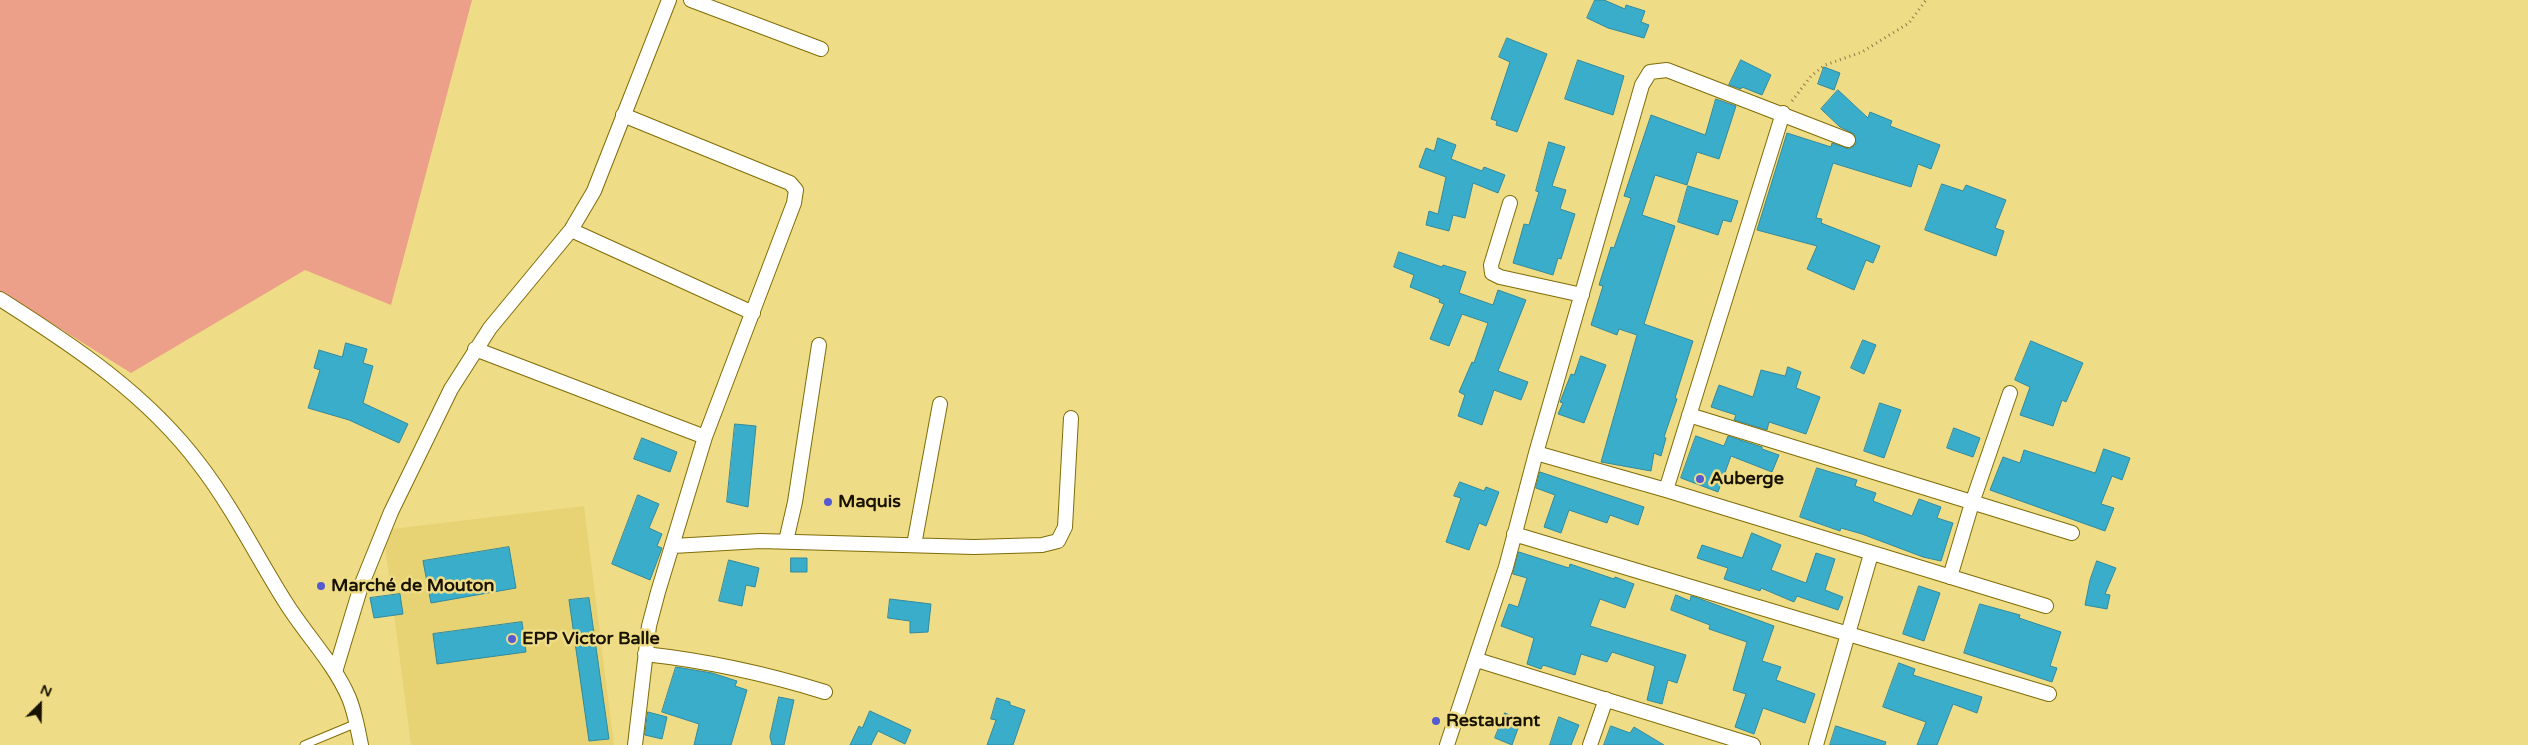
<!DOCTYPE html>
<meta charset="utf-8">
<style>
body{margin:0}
#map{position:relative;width:2528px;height:745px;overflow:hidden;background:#efdc86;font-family:"Varela Round",sans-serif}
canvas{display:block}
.north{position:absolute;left:15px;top:680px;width:50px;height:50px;-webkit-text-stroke:4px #efdc86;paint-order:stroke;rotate:23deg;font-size:14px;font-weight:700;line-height:20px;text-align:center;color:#181200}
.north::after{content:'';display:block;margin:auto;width:18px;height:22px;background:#181200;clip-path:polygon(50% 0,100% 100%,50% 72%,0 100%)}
</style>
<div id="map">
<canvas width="2528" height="745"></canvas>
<div class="north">N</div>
</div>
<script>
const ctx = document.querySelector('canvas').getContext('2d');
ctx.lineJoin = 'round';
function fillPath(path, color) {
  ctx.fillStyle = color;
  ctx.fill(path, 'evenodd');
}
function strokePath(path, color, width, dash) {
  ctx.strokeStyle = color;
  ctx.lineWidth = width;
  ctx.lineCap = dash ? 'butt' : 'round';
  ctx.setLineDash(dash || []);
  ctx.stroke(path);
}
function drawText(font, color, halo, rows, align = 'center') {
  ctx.font = font + ' "Varela Round",sans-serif';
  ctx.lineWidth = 5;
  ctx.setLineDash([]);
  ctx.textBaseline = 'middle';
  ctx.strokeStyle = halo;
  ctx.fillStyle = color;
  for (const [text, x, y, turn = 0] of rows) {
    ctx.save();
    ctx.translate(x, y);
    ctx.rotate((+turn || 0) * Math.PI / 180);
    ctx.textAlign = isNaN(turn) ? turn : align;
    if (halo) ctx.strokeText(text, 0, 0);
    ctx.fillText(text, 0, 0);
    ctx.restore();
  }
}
fillPath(new Path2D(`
 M584,506L614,745H411L383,530Z`), '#e8d374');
fillPath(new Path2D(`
 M0,0H472L391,305L305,270L131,373L0,291Z`), '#ec9f89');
const building = new Path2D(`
 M1595,0H1604L1625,9L1626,5L1645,11L1641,22L1649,25L1644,38L1608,28L1587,18Z
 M1507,38L1547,54L1517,132L1496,125L1497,121L1491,119L1510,62L1499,57Z
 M1578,60L1624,76L1613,115L1565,99Z
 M1741,60L1771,75L1762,95L1742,87L1741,89L1729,85Z
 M1824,67L1840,73L1834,90L1818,84Z
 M1838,90L1868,118L1870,112L1892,121L1890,126L1940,145L1931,169L1918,164L1911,187L1833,163L1816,218L1822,219L1821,223L1880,246L1873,263L1866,260L1854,290L1807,269L1817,246L1757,230L1787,133L1831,147L1832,143L1849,149L1856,144L1854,134L1840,127L1821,109Z
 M1716,99L1736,106L1719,159L1697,152L1687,185L1655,175L1642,215L1675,226L1644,324L1693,341L1675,398L1677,399L1664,437L1666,438L1661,456L1654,453L1651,471L1601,462L1637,335L1619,329L1617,335L1591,325L1603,286L1599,285L1611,247L1614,248L1631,198L1624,196L1651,115L1705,135Z
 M1438,138L1456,145L1451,159L1482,171L1484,167L1505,175L1498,193L1473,183L1465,218L1453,215L1449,231L1426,225L1429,211L1438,214L1446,177L1419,167L1426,148L1434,151Z
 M1549,142L1565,147L1552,186L1566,190L1560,209L1575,214L1561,259L1558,258L1553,275L1513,263L1524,224L1529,225L1539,192L1536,191Z
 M1942,184L1963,191L1966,185L2006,200L1995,228L2004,231L1996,256L1925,230Z
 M1688,186L1738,201L1731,222L1723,220L1718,235L1678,222Z
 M1399,252L1442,267L1443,265L1466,272L1459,293L1493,305L1498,290L1526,300L1498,371L1528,382L1521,400L1494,390L1482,425L1458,416L1465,395L1459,392L1472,362L1474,363L1488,323L1462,314L1449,346L1430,339L1444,304L1439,302L1440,299L1410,287L1414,275L1394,267Z
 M1863,340L1876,345L1864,374L1851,368Z
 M2031,341L2083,363L2066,402L2062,400L2053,426L2020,415L2030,387L2015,380Z
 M346,343L367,349L363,363L373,366L363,403L408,424L399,443L349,420L308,408L320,370L314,368L319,350L342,357Z
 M1581,356L1606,365L1584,423L1558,414L1563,403L1560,402L1571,374L1574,375Z
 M1788,367L1801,372L1796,388L1820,397L1806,434L1769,422L1767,430L1734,420L1736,415L1711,407L1719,385L1753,397L1761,370L1785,376Z
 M1880,403L1901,410L1884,458L1864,451Z
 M735,424L756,426L748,507L727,502Z
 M1954,428L1980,438L1973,457L1947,448Z
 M1696,436L1724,446L1728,436L1762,447V449L1779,455L1772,472L1731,456L1718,492L1681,478Z
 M642,438L677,452L670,472L634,459Z
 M2104,449L2130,458L2122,480L2112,476L2101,504L2114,508L2105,531L1990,490L2003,457L2020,463L2024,450L2095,473Z
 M1817,468L1857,480L1855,486L1876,493L1873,501L1912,516L1919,499L1941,507L1937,518L1953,523L1941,561L1923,557L1862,534L1841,528L1840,531L1800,517Z
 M1540,472L1644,507L1638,525L1610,515L1607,523L1569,510L1561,533L1544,527L1555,495L1536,488Z
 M1460,482L1484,491L1486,487L1499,492L1486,526L1479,523L1469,550L1446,542L1461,498L1454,496Z
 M638,495L659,504L649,528L662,534L657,546L662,548L650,580L612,564Z
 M1752,533L1781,545L1771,570L1806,583L1816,553L1835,559L1825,590L1843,597L1838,610L1797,596L1794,602L1761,588L1760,591L1724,579L1728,568L1697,558L1702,545L1742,558Z
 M509,547L516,588L431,603L423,561Z
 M1519,552L1569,568L1570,564L1614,579L1615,577L1634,584L1625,608L1600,599L1590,626L1686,655L1677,683L1668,680L1662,704L1647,700L1655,666L1612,652L1607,662L1581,654L1575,675L1543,665L1541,669L1527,664L1534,638L1501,626L1509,604L1518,607L1527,578L1513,574Z
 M791,558H807V572H791Z
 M729,560L759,568L755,587L746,585L742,606L719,601Z
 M2097,561L2116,568L2105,594L2110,595L2107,609L2085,605L2090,580Z
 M1919,586L1940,593L1924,641L1903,634Z
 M400,594L403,614L374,618L370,598Z
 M1676,595L1690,601L1691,596L1695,597L1774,626L1762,661L1781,667L1776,680L1815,694L1805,723L1763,708L1754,734L1735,727L1746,694L1733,690L1747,642L1709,629L1710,625L1671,610Z
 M589,598L609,739L589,741L569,600Z
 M890,599L931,604L928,632L910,633V621L888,618Z
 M1980,604L2020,615L2019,618L2061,632L2050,666L2057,668L2052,682L1964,653Z
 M522,622L526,652L437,664L433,634Z
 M1899,663L1915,669L1913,675L1982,697L1977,713L1953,704L1937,745H1917L1926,722L1883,707Z
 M676,667L712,673L737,681L735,686L747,690L731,745H694L699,724L662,712Z
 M779,697L794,700L784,745H772L770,737Z
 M997,698L1010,702V705L1025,710L1013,745H987L996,720L991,719Z
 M870,711L911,730L905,744L878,731L871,745H850L859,726L862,728Z
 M648,712L667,717L662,739L645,735Z
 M1505,713L1521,720L1512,745L1495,738Z
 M1559,717L1579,725L1571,745H1550Z
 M1611,726L1630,733L1634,727L1664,745H1604Z
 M1836,726L1886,742L1885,745H1830Z`);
fillPath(building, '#39adc9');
strokePath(building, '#338a9e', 1);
const lane = new Path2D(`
 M304,745L357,723`);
const street = new Path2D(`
 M691,0L821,49
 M623,115L790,183L796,190L794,203L705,437L658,592L649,626L635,745
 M1510,203L1491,265L1492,273L1500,277L1582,295
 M571,230L753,313
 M0,299C74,346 147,394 200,465C233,508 257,557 286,603C306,635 334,663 349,698C355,713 358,729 361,745
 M475,349L705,437
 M1689,415L2072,533
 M1536,453L1666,490L2046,606
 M1666,490L1783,113
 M1514,534L2049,694
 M786,541L795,502L819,345
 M914,545L940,404
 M673,546L760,541L974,547L1042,545L1058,541L1065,527L1071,418
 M1950,577L1972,503L2010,393
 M645,654C709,661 764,673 825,692
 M1477,660L1753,745
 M335,672L361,586L391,512L451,389L490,328L571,230L594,191L669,0
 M1447,745L1506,567L1536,453L1642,85L1650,72L1667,70L1848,140
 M1590,745L1606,699
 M1816,745L1871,554`);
strokePath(lane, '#7f6d07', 9);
strokePath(street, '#7f6d07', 16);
strokePath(new Path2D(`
 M1792,101L1811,76L1825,65L1862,52L1909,23L1926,0`), '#897d47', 3, [1, 4]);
strokePath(lane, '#fff', 7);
strokePath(street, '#fff', 14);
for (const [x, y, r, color] of [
 [1700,479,5,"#565ad1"],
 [828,502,5,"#565ad1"],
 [321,586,5,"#565ad1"],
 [512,639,5,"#565ad1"],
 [1436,721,5,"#565ad1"]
]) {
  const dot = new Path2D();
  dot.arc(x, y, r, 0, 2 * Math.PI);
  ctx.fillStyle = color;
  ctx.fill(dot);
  strokePath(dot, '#efdc86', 2);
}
drawText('bold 18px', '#181200', '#efdc86', [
 ["Auberge",1710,479],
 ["Maquis",838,502],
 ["Marché de Mouton",331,586],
 ["EPP Victor Balle",522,639],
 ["Restaurant",1446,721]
], 'left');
</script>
